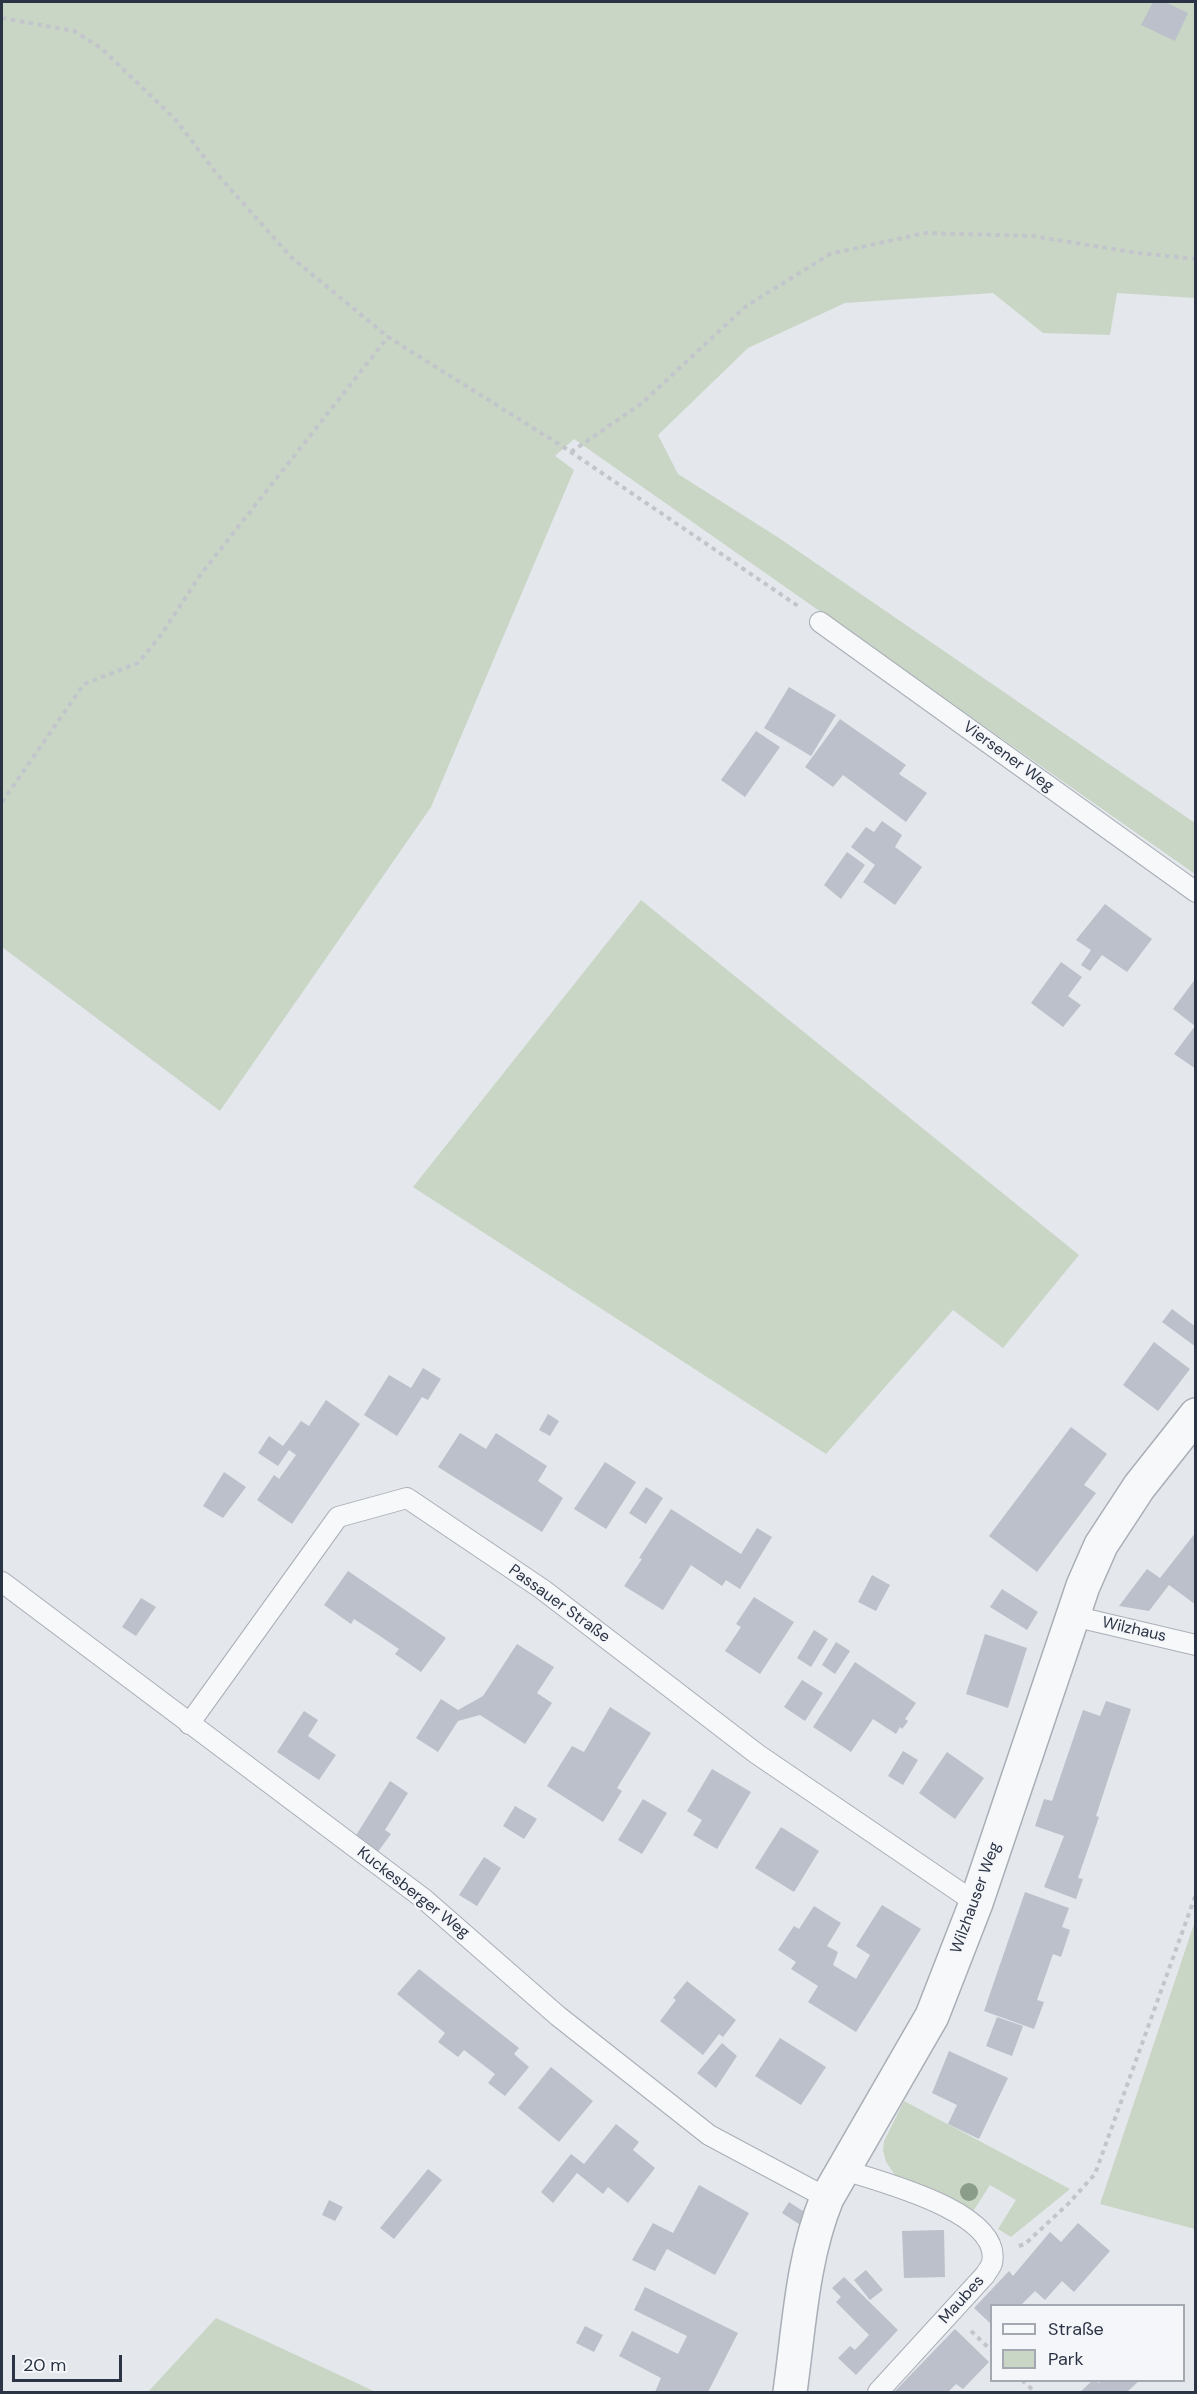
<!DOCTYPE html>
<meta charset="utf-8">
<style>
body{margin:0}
#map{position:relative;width:1197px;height:2394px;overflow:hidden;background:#e4e7ec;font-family:"DM Sans",sans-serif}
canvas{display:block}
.frame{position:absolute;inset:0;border:3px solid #2b3445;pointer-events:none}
.legend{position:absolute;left:990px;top:2304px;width:195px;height:78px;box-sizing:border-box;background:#f4f6f9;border:2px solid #a4a8b1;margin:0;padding:8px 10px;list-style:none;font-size:18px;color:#2b3445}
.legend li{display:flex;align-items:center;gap:12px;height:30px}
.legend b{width:30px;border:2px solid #a4a8b1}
.scale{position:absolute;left:12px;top:2355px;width:110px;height:27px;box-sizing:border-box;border:3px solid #2b3445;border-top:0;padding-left:8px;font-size:18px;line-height:21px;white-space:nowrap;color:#2b3445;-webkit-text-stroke:4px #f4f6f9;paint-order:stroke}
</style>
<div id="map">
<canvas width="1197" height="2394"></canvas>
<div class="frame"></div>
<ul class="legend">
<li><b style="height:8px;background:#f7f8fa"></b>Straße</li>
<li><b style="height:16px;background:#c9d6c5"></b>Park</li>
</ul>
<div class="scale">20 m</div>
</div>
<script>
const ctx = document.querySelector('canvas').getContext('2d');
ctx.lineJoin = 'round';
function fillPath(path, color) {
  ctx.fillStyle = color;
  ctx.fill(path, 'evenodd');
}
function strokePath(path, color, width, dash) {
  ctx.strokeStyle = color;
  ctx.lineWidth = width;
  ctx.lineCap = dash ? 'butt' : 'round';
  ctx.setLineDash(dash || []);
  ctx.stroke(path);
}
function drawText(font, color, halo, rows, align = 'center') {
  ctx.font = font + ' "DM Sans",sans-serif';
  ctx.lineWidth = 4.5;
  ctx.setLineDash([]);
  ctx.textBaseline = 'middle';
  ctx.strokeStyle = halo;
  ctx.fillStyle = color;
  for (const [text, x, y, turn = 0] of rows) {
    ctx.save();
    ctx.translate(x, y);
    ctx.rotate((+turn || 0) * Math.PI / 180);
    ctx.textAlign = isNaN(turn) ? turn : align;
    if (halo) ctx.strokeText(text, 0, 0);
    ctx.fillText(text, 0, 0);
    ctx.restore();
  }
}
fillPath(new Path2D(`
 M2,2H1195V298L1117,293L1110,335L1043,333L993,293L845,303L748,348L658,435L678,474L779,538L1195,823V874L574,439L555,456L574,470L431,807L220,1111L2,947Z
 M641,900L1079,1255L1003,1348L953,1310L826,1454L413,1187Z
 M1195,1921V2229L1100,2204Z
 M904,2101L1070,2189L1011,2237L998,2229L1016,2200L990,2185L972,2213L895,2175L886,2162L883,2150L884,2141Z
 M216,2318L376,2392H148Z`), '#c9d6c5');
fillPath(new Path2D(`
 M1153,2H1165L1188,13L1175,41L1141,25Z
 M789,687L836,715L811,756L764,728Z
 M840,719L906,765L899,774L927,793L906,822L843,775L833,787L805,767Z
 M756,731L780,747L745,797L721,780Z
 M882,821L902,835L895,847L922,867L895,905L863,882L875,865L851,847L866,827L874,832Z
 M847,852L865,865L841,899L824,885Z
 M1105,904L1152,939L1127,972L1102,955L1090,971L1081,965L1091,950L1076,940Z
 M1061,962L1082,977L1068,996L1081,1005L1063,1027L1031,1003Z
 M1196,978V1069L1174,1054L1195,1026L1173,1009Z
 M1172,1309L1196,1327V1347L1162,1322Z
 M1154,1342L1190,1369L1158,1411L1123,1385Z
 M423,1368L441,1379L428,1400L422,1397L397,1436L364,1415L389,1375L411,1388Z
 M326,1400L360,1424L292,1524L257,1500L274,1475L279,1479L296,1455L289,1450L278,1466L258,1453L269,1436L283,1446L301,1421L309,1426Z
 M548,1414L559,1421L550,1436L539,1430Z
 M1071,1427L1107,1454L1084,1485L1096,1493L1037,1572L989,1536Z
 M460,1433L486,1449L496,1433L547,1466L538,1481L563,1498L542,1532L438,1467Z
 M605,1462L636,1482L606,1529L574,1509Z
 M224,1472L246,1487L223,1518L203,1506Z
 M646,1487L663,1498L646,1524L629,1513Z
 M671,1509L741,1554L757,1528L772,1537L740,1589L726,1580L722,1586L691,1565L663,1610L624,1586L642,1559L639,1558Z
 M1196,1532V1605L1169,1585L1149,1611L1119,1606L1147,1569L1160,1578Z
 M348,1571L446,1638L421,1672L395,1654L399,1649L377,1634L354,1619L351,1624L324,1605Z
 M872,1575L890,1585L876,1611L858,1602Z
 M1002,1589L1038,1612L1027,1630L990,1607Z
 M754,1597L794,1622L760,1674L725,1651L741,1627L736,1624Z
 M141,1598L156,1607L136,1636L122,1627Z
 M814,1630L828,1639L811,1667L797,1658Z
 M985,1634L1027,1648L1008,1708L966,1694Z
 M836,1642L850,1651L835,1674L822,1665Z
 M517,1644L554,1667L537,1693L552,1703L525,1744L480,1715L458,1721L438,1752L416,1738L441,1699L458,1710L483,1696Z
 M855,1662L916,1703L905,1719L908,1721L906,1724L902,1729L900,1727L896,1734L873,1719L851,1752L813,1727Z
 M802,1680L823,1693L805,1721L784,1707Z
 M1106,1701L1131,1709L1096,1816L1099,1817L1078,1878L1083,1879L1076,1899L1044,1887L1064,1836L1035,1826L1044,1799L1052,1801L1083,1710L1100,1716Z
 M610,1707L651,1733L617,1788L622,1791L603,1822L547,1786L572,1746L584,1752Z
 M304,1711L318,1720L308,1736L336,1755L319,1780L277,1752Z
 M903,1751L918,1760L903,1785L888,1776Z
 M947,1752L984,1778L955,1819L919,1793Z
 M712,1769L751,1792L717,1849L693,1835L702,1820L687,1811Z
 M390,1781L408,1793L385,1830L391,1834L377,1853L355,1837Z
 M643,1799L667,1813L642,1854L618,1840Z
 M515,1806L537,1819L524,1839L503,1826Z
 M781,1827L819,1851L794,1892L755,1868Z
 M484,1857L501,1868L477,1906L459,1895Z
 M1025,1892L1069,1908L1062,1927L1070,1930L1061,1957L1053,1954L1037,2000L1044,2002L1034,2029L984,2011Z
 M882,1905L921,1929L856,2032L808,2002L818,1986L791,1969L796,1962L778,1950L794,1926L799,1929L814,1906L841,1923L827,1946L838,1952L833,1965L856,1979L870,1955L856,1946Z
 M419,1969L519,2048L514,2054L529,2067L505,2096L488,2083L495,2074L464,2050L458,2057L438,2042L445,2033L397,1994Z
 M687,1981L736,2020L723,2037L719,2034L703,2055L660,2021L676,2000L673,1998Z
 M997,2017L1023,2026L1012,2056L986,2046Z
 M780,2038L826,2067L801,2105L755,2076Z
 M722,2043L737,2056L716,2088L697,2073Z
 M949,2051L1008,2078L979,2139L948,2124L957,2105L932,2093Z
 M551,2067L593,2101L559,2142L518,2108Z
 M616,2124L639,2142L633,2150L655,2168L628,2203L608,2187L603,2194L577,2173L553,2203L541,2192L571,2154L584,2164Z
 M428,2169L442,2180L394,2239L380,2228Z
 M699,2185L749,2213L715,2275L667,2249L655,2271L632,2260L653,2223L673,2233Z
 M329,2200L343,2207L335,2221L322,2215Z
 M789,2202L809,2215L802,2226L782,2213Z
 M1078,2223L1110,2251L1074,2292L1062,2281L1045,2300L1035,2291L1020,2306H992V2325L974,2308L1009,2271L1013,2276L1050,2232L1061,2242Z
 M944,2230L945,2277L904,2278L902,2231Z
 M866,2270L883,2290L870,2300L854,2280Z
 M844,2277L898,2330L856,2375L838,2358L850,2346L855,2350L869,2335L836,2302L841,2297L832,2288Z
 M645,2287L738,2333L708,2392H655L661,2378L619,2356L632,2331L678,2354L687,2336L634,2310Z
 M585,2326L603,2335L594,2352L576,2343Z
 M955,2329L989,2362L963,2389L956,2384L948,2392H894Z
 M1093,2380L1099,2383L1102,2380H1140L1127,2392H1080Z`), '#bbc0ca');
const service = new Path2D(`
 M820,622L1196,892
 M2,1582L424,1899L558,2016L709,2135L827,2198
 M1073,1616L1196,1645
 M189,1724L338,1517L407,1498L542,1589L757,1754L976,1903
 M844,2170C878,2181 1003,2212 992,2263C991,2267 987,2271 985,2275L878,2392`);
const minor = new Path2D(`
 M790,2392C799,2328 802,2259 827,2198L932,2016L976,1903L1083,1586L1101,1545L1139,1487L1196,1415`);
strokePath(service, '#a9aeb7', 22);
strokePath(minor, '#a9aeb7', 36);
strokePath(new Path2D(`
 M2,18L74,31L101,48L175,119L217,174L291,257L388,337
 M571,452L642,403L745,307L830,254L925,233L1032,236L1138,253L1196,259
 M2,802L84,684L138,663L161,635L201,574L388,337L565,448L798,606
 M1019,2246L1025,2244L1068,2204L1095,2174L1196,1894
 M971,2331L992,2351
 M1022,2380L1035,2392`), '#c2c5cb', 4, [4.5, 4.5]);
strokePath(service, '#f7f8fa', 20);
strokePath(minor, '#f7f8fa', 33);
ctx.fillStyle = '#899d89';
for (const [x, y] of [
 [969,2192]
]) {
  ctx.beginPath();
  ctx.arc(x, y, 9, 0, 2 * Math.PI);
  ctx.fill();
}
drawText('16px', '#2b3445', '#f4f6f9', [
 ["Viersener Weg",1008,757,36],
 ["Passauer Straße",559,1604,36],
 ["Wilzhaus",1134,1630,13],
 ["Kuckesberger Weg",413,1893,38],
 ["Wilzhauser Weg",976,1898,-70],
 ["Maubes",962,2300,-48]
]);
</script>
